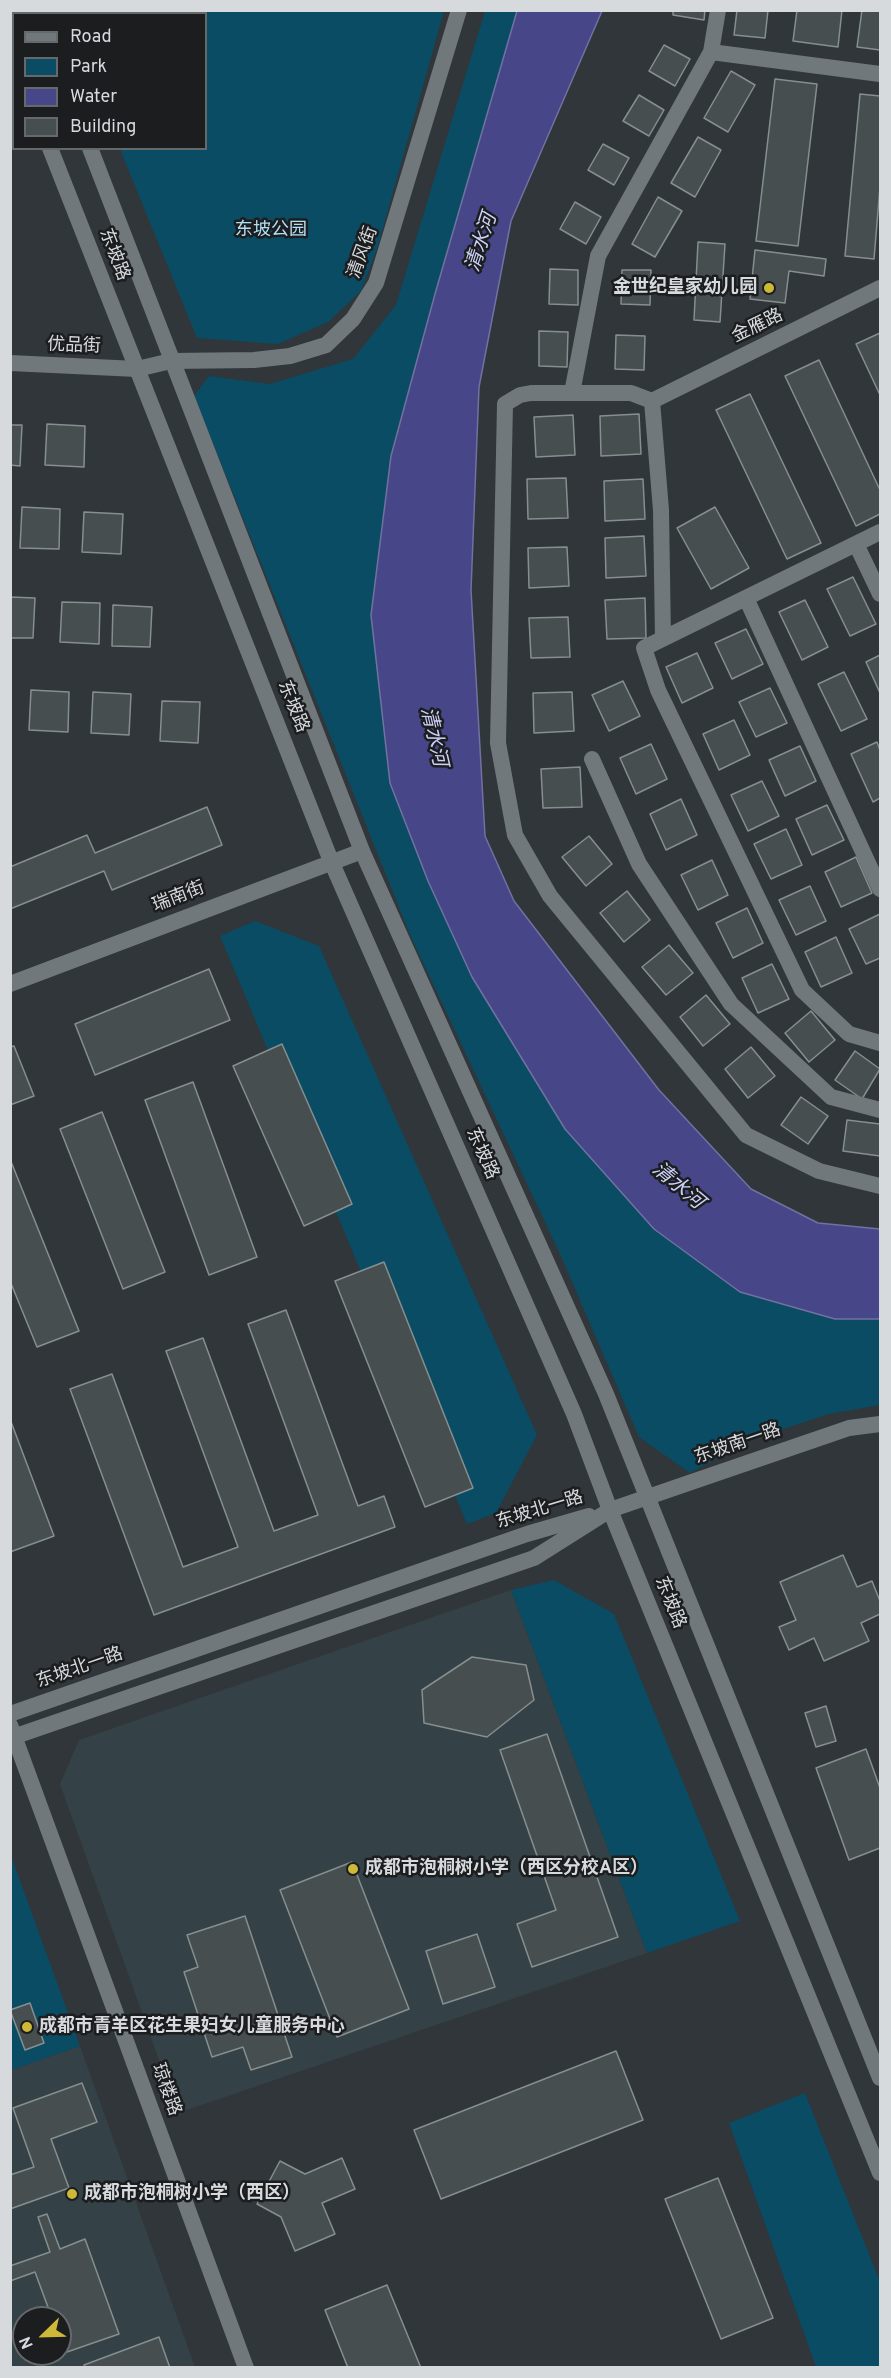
<!DOCTYPE html>
<meta charset="utf-8">
<style>
body{margin:0}
#map{position:relative;width:891px;height:2378px;overflow:hidden;background:#30363a;font-family:Overpass,sans-serif}
canvas{display:block}
.frame{position:absolute;inset:0;border:12px solid #d6dadc;pointer-events:none}
.legend{position:absolute;left:12px;top:12px;width:195px;height:138px;box-sizing:border-box;background:#1b1d1f;border:2px solid #66696b;margin:0;padding:8px 10px;list-style:none;font-size:18px;color:#d6dadc}
.legend li{display:flex;align-items:center;gap:12px;height:30px}
.legend b{width:30px;border:2px solid #66696b}
.north{position:absolute;left:12px;top:2306px;width:60px;height:60px;box-sizing:border-box;background:#1b1d1f;border:2px solid #66696b;border-radius:50%;rotate:247deg;font-size:16px;font-weight:700;line-height:24px;text-align:center;color:#d6dadc}
.north::after{content:'';display:block;margin:auto;width:21px;height:27px;background:#ceb837;clip-path:polygon(50% 0,100% 100%,50% 72%,0 100%)}
</style>
<div id="map">
<canvas width="891" height="2378"></canvas>
<div class="frame"></div>
<ul class="legend">
<li><b style="height:8px;background:#70787b"></b>Road</li>
<li><b style="height:16px;background:#0a4c64"></b>Park</li>
<li><b style="height:16px;background:#464688"></b>Water</li>
<li><b style="height:16px;background:#464e4f"></b>Building</li>
</ul>
<div class="north">N</div>
</div>
<script>
const ctx = document.querySelector('canvas').getContext('2d');
ctx.lineJoin = 'round';
function fillPath(path, color) {
  ctx.fillStyle = color;
  ctx.fill(path, 'evenodd');
}
function strokePath(path, color, width, dash) {
  ctx.strokeStyle = color;
  ctx.lineWidth = width;
  ctx.lineCap = dash ? 'butt' : 'round';
  ctx.setLineDash(dash || []);
  ctx.stroke(path);
}
function drawText(font, color, halo, rows, align = 'center') {
  ctx.font = font + ' Overpass,"Noto Sans SC",sans-serif';
  ctx.lineWidth = 5;
  ctx.setLineDash([]);
  ctx.textBaseline = 'middle';
  ctx.strokeStyle = halo;
  ctx.fillStyle = color;
  for (const [text, x, y, turn = 0] of rows) {
    ctx.save();
    ctx.translate(x, y);
    ctx.rotate((+turn || 0) * Math.PI / 180);
    ctx.textAlign = isNaN(turn) ? turn : align;
    if (halo) ctx.strokeText(text, 0, 0);
    ctx.fillText(text, 0, 0);
    ctx.restore();
  }
}
fillPath(new Path2D(`
 M511,1590L647,1953L178,2113L60,1784L79,1740Z
 M80,2046L195,2367H11L10,2070ZM24,2318H60V2354H24Z`), '#344147');
fillPath(new Path2D(`
 M65,11H444L377,249L361,291L328,322L278,344L197,338L120,149L206,148V14H66Z
 M485,11H517L435,294L391,456L390,783L428,881L472,977L565,1129L835,1319H880V1405L828,1414L751,1440L690,1473L639,1437L560,1254L411,937L194,396L209,376L270,384L353,359L396,305Z
 M255,921L319,946L537,1435L496,1513L467,1524L220,936Z
 M554,1580L614,1614L740,1921L647,1953L511,1590Z
 M10,1853L80,2046L11,2070H10Z
 M805,2093L880,2282V2367H816L729,2123Z`), '#0a4c64');
const water = new Path2D(`
 M517,11H602L511,221L479,387L471,590L485,836L514,901L659,1090L751,1189L818,1223L880,1229V1319H835L740,1292L654,1229L565,1129L472,977L428,881L390,783L371,615L391,456L435,294Z`);
fillPath(water, '#464688');
strokePath(water, '#7172a1', 1.5);
const building = new Path2D(`
 M673,10H705L704,20L673,15Z
 M737,10H768L765,38L734,35Z
 M797,10H842L838,47L793,41Z
 M862,10H880V50L857,47Z
 M664,45L690,59L675,86L649,71Z
 M731,71L755,85L728,132L704,118Z
 M775,79L817,84L798,246L756,241Z
 M860,94L880,96V187L874,259L845,256Z
 M639,95L664,110L649,136L623,121Z
 M698,137L721,150L695,197L671,183Z
 M603,144L629,158L614,185L588,170Z
 M658,197L682,211L655,257L632,244Z
 M575,202L601,217L586,244L560,229Z
 M698,242L725,244L720,322L694,320Z
 M755,250L826,259L824,276L789,271L785,303L750,299Z
 M550,269L578,270V305L549,304Z
 M622,270H651L650,305L621,304Z
 M539,331L568,332L567,367L539,366Z
 M880,333V395L856,344Z
 M616,335L645,336L644,370L615,369Z
 M819,360L880,490V514L856,526L785,376Z
 M750,394L821,543L787,559L716,410Z
 M639,414L641,454L601,456L600,416Z
 M573,415L575,455L536,457L534,417Z
 M47,424L85,426L84,467L45,465Z
 M10,425H22L20,466L10,465Z
 M566,478L568,518L528,519L527,479Z
 M643,479L645,519L605,521L604,481Z
 M22,507L60,509L59,549L20,548Z
 M715,507L749,568L711,589L677,528Z
 M84,512L123,514L121,554L82,552Z
 M644,536L646,576L606,578L605,538Z
 M567,547L569,586L529,588L528,548Z
 M853,577L876,624L850,636L827,589Z
 M10,597L35,598L33,638H10Z
 M645,598L646,638L607,639L605,600Z
 M805,600L828,647L802,660L779,612Z
 M62,602L100,603L99,644L60,642Z
 M113,605L152,607L150,647L112,646Z
 M568,617L570,657L531,658L529,618Z
 M746,629L763,664L732,679L715,643Z
 M697,653L713,688L682,703L666,667Z
 M880,655V693L866,662Z
 M844,672L867,719L841,731L818,684Z
 M623,681L640,716L609,731L592,695Z
 M770,688L787,723L756,737L739,702Z
 M31,690L69,692L68,732L29,730Z
 M93,692L131,694L129,735L91,733Z
 M572,692L574,731L534,733L533,693Z
 M162,701L200,702L198,743L160,741Z
 M734,720L750,755L719,770L703,734Z
 M877,742L880,750V798L873,802L851,754Z
 M651,744L667,779L636,794L620,758Z
 M800,746L816,781L785,796L769,760Z
 M580,767L582,807L543,808L541,769Z
 M762,781L779,816L748,831L731,795Z
 M681,799L697,835L666,850L650,814Z
 M827,805L844,840L812,855L796,819Z
 M207,807L222,845L112,890L104,871L10,909V867L87,835L95,853Z
 M786,829L802,865L771,879L754,844Z
 M589,836L612,864L586,886L562,857Z
 M856,857L872,893L841,907L825,872Z
 M712,860L728,895L698,910L681,875Z
 M810,886L826,921L796,935L779,900Z
 M627,891L650,920L624,942L600,913Z
 M747,908L763,943L733,958L716,923Z
 M880,914V958L866,964L849,929Z
 M836,937L852,973L821,987L805,952Z
 M669,945L693,973L666,995L642,967Z
 M772,964L789,999L758,1013L742,978Z
 M209,969L230,1020L95,1075L75,1024Z
 M706,995L730,1024L703,1046L680,1017Z
 M811,1011L835,1040L809,1062L785,1033Z
 M282,1044L352,1204L304,1226L233,1066Z
 M14,1046L34,1096L10,1105V1047Z
 M751,1047L775,1076L748,1098L725,1069Z
 M855,1051L880,1069L862,1099L835,1080Z
 M193,1082L257,1257L209,1275L145,1100Z
 M801,1097L828,1116L808,1144L781,1125Z
 M102,1112L165,1272L123,1289L60,1129Z
 M847,1120L880,1124V1156L843,1151Z
 M10,1159L79,1331L37,1347L10,1281Z
 M384,1262L473,1488L425,1507L335,1281Z
 M286,1310L358,1506L384,1496L395,1527L154,1615L70,1389L112,1374L183,1567L238,1547L166,1351L203,1338L274,1531L318,1515L248,1324Z
 M10,1419L54,1536L10,1552Z
 M843,1555L857,1587L872,1581L880,1601V1614L861,1623L869,1641L824,1661L814,1638L789,1650L779,1627L796,1620L780,1582Z
 M472,1657L526,1665L534,1700L487,1737L424,1723L422,1690Z
 M826,1706L836,1741L816,1747L805,1713Z
 M547,1734L618,1937L532,1967L517,1924L556,1910L500,1750Z
 M866,1749L880,1788V1848L849,1860L816,1768Z
 M352,1862L409,2009L337,2037L280,1890Z
 M245,1916L292,2057L251,2070L243,2047L212,2057L184,1972L198,1967L187,1935Z
 M477,1934L495,1987L443,2004L426,1951Z
 M30,2003L44,2043L25,2050L10,2010Z
 M616,2051L643,2120L441,2199L414,2130Z
 M82,2083L97,2122L51,2139L69,2188L10,2209V2175L34,2167L13,2108Z
 M342,2158L355,2189L322,2203L335,2234L295,2251L281,2217L257,2204L280,2161L305,2174Z
 M718,2178L773,2318L721,2339L665,2199Z
 M47,2214L60,2249L85,2239L119,2334L64,2353L60,2341V2318H52L35,2272L10,2281V2266L50,2252L38,2217Z
 M387,2285L421,2368H348L325,2310Z
 M159,2337L170,2368H85L84,2365Z`);
fillPath(building, '#464e4f');
strokePath(building, '#868f8f', 1.5);
strokePath(new Path2D(`
 M10,72L14,71`), '#70787b', 10);
strokePath(new Path2D(`
 M711,52L880,74
 M10,363L137,369L171,361L254,360L290,356L326,345L353,319L376,283L459,10
 M572,393L598,256L711,52L718,10
 M880,532L644,648L658,690L802,990L849,1034L880,1043
 M856,544L880,594
 M746,598L880,889
 M663,639L661,510L652,401L631,393H531L520,395L505,404L498,743L515,835L550,896L746,1135L819,1171L880,1186
 M592,759L639,864L731,1004L831,1097L880,1110
 M10,984L362,851
 M610,1510L849,1428L880,1424
 M10,1725L246,2368`), '#70787b', 16);
strokePath(new Path2D(`
 M652,401L880,288
 M10,1714L527,1534L589,1516
 M10,1738L534,1558L610,1510`), '#70787b', 16);
strokePath(new Path2D(`
 M35,10L36,14
 M10,48L14,56
 M50,148L331,861L574,1414L610,1510L880,2173
 M90,148L362,851L606,1394L880,2078`), '#70787b', 16);
for (const [x, y, r, color] of [
 [769,288,6,"#ceb837"],
 [353,1869,6,"#ceb837"],
 [27,2027,6,"#ceb837"],
 [72,2194,6,"#ceb837"]
]) {
  const dot = new Path2D();
  dot.arc(x, y, r, 0, 2 * Math.PI);
  ctx.fillStyle = color;
  ctx.fill(dot);
  strokePath(dot, '#1b1d1f', 2);
}
drawText('18px', '#b2def4', '#1b1d1f', [
 ["东坡公园",271,231]
]);
drawText('18px', '#d6dadc', '#1b1d1f', [
 ["清风街",364,253,-70],
 ["东坡路",113,255,69],
 ["金雁路",758,327,-26],
 ["优品街",74,347,2],
 ["东坡路",292,707,68],
 ["瑞南街",179,898,-21],
 ["东坡路",481,1154,66],
 ["东坡南一路",738,1445,-19],
 ["东坡北一路",540,1511,-17],
 ["东坡路",669,1603,68],
 ["东坡北一路",80,1669,-19],
 ["琼楼路",165,2090,70]
]);
drawText('bold 18px', '#d6dadc', '#1b1d1f', [
 ["金世纪皇家幼儿园",757,288,"right"],
 ["成都市泡桐树小学（西区分校A区）",365,1869],
 ["成都市青羊区花生果妇女儿童服务中心",39,2027],
 ["成都市泡桐树小学（西区）",84,2194]
], 'left');
drawText('italic 20px', '#cdd1f8', '#1b1d1f', [
 ["清水河",483,243,-72],
 ["清水河",432,737,77],
 ["清水河",677,1187,40]
]);
</script>
